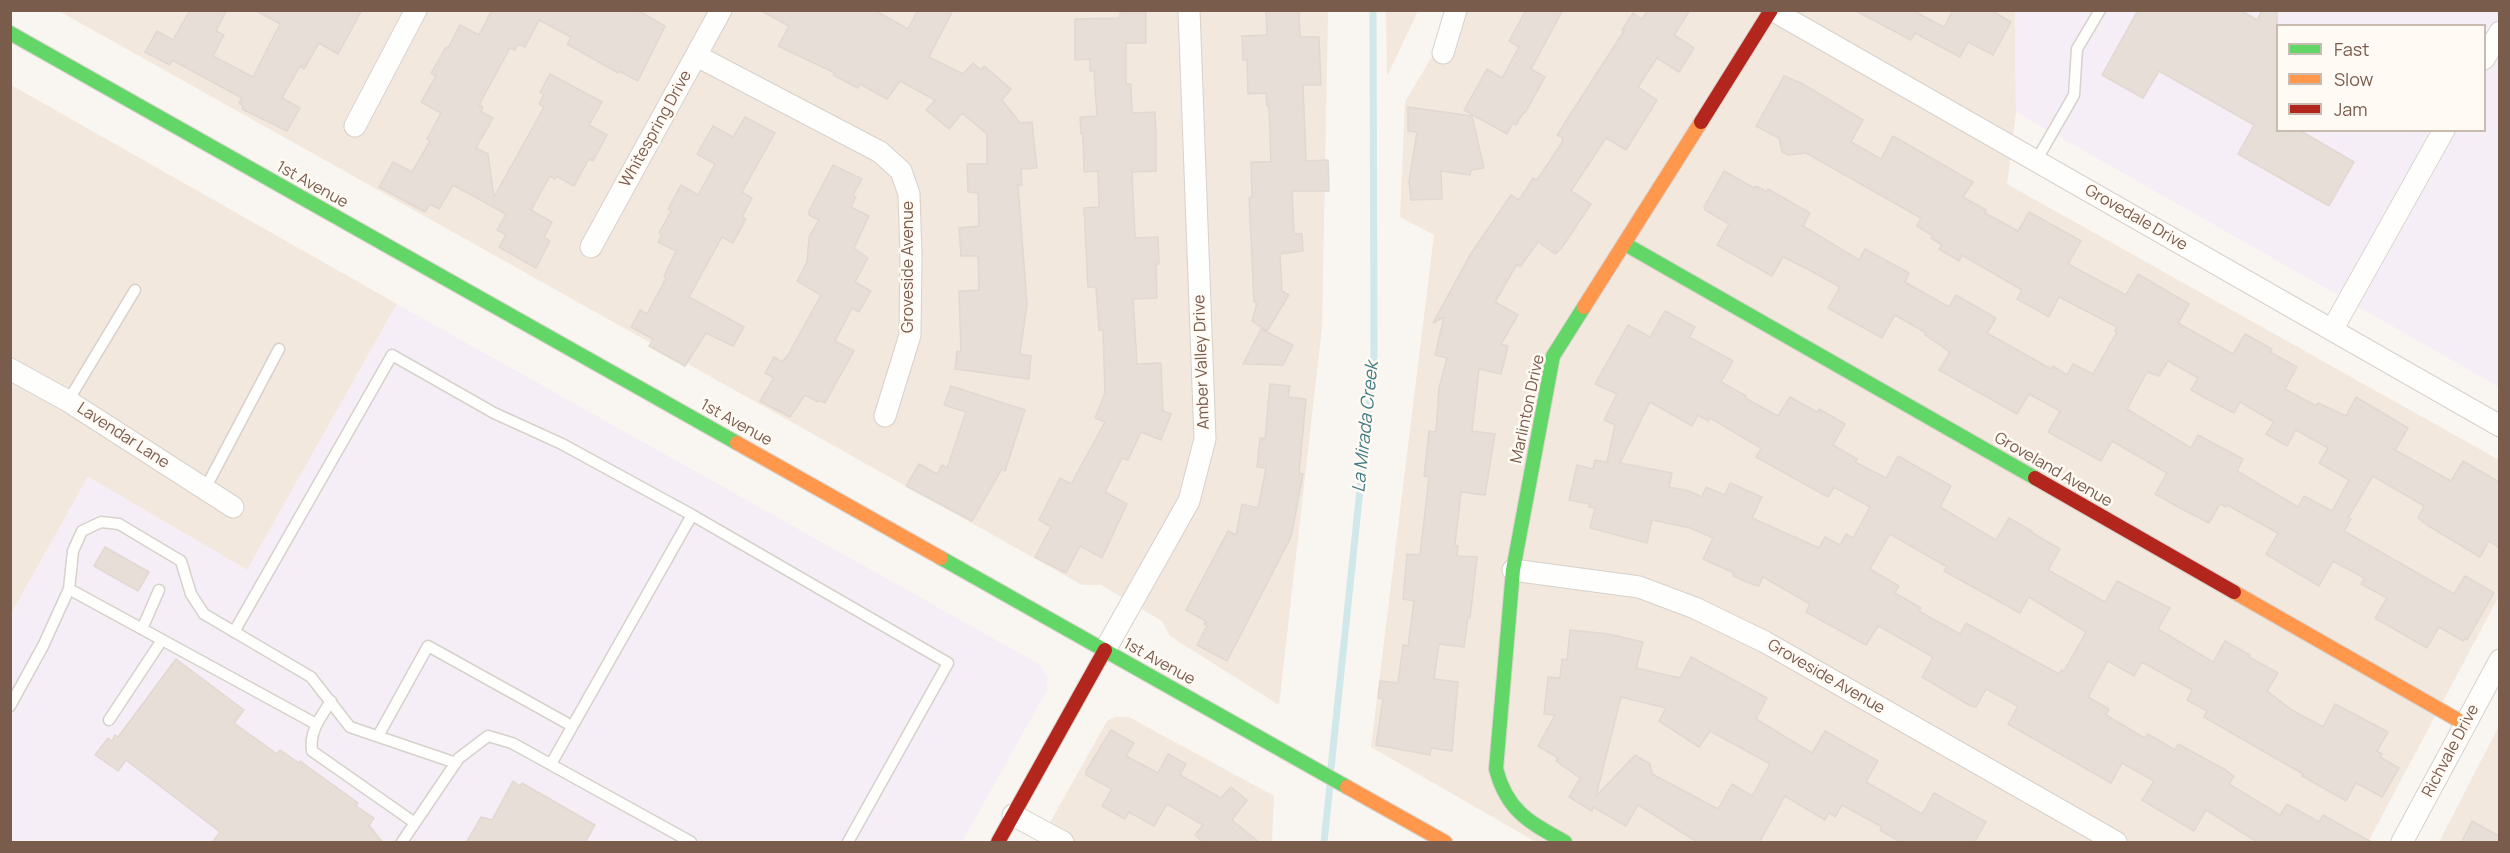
<!DOCTYPE html>
<style>
body{margin:0}
#map{position:relative;width:2510px;height:853px;overflow:hidden;background:#f9f5f0;font-family:Manrope,sans-serif}
canvas{display:block}
.frame{position:absolute;inset:0;border:12px solid #7a5c4d;pointer-events:none}
.legend{position:absolute;left:2276px;top:24px;width:210px;height:108px;box-sizing:border-box;background:#fffaf3;border:2px solid #cabbb1;margin:0;padding:8px 10px;list-style:none;font-size:18px;color:#7a5c4d}
.legend li{display:flex;align-items:center;gap:12px;height:30px}
.legend b{width:30px;border:2px solid #cabbb1}
</style>
<div id="map">
<canvas width="2510" height="853"></canvas>
<div class="frame"></div>
<ul class="legend">
<li><b style="height:8px;background:#63d668"></b>Fast</li>
<li><b style="height:8px;background:#ff974d"></b>Slow</li>
<li><b style="height:8px;background:#b3261e"></b>Jam</li>
</ul>
</div>
<script>
const ctx = document.querySelector('canvas').getContext('2d');
ctx.lineJoin = 'round';
function fillPath(path, color) {
  ctx.fillStyle = color;
  ctx.fill(path, 'evenodd');
}
function strokePath(path, color, width, dash) {
  ctx.strokeStyle = color;
  ctx.lineWidth = width;
  ctx.lineCap = dash ? 'butt' : 'round';
  ctx.setLineDash(dash || []);
  ctx.stroke(path);
}
function drawText(font, color, halo, rows, align = 'center') {
  ctx.font = font + ' Manrope,sans-serif';
  ctx.lineWidth = 5;
  ctx.setLineDash([]);
  ctx.textBaseline = 'middle';
  ctx.strokeStyle = halo;
  ctx.fillStyle = color;
  for (const [text, x, y, turn = 0] of rows) {
    ctx.save();
    ctx.translate(x, y);
    ctx.rotate((+turn || 0) * Math.PI / 180);
    ctx.textAlign = isNaN(turn) ? turn : align;
    if (halo) ctx.strokeText(text, 0, 0);
    ctx.fillText(text, 0, 0);
    ctx.restore();
  }
}
fillPath(new Path2D(`
 M59,11H1328L1322,327L1279,705L1170,636L1162,621L1101,585H1082Z
 M1386,11H1418L1387,76Z
 M1459,11H2015L2016,112L2007,184L2499,460V596L2368,842H1536L1371,747L1434,235L1400,217L1405,102Z
 M11,85L397,304L247,570L88,477L11,614Z
 M1115,717H1129L1274,796L1272,842H1039L1107,721Z
 M2499,726V842H2439Z`), '#f2e8de');
fillPath(new Path2D(`
 M2015,11H2499V387L2016,112ZM2278,26H2484V130H2278Z
 M397,304L1039,664L1047,676V690L962,842H11V614L88,477L247,570Z`), '#f6eef6');
strokePath(new Path2D(`
 M1331,768L1374,355L1373,10
 M1324,842L1330,785`), '#d0e8ea', 7);
const building = new Path2D(`
 M190,10H227L216,31L224,35L213,56L253,77L280,24L255,10H362L338,54L319,43L304,69L300,66L282,98L300,108L287,131L242,109L243,106L239,103L242,98L172,60L170,65L145,52L157,31L173,40Z
 M492,10H637L665,26L638,81L619,71L618,73L567,44L571,37L539,20L525,47L518,44L515,50L510,48L479,105L483,107L481,112L493,118L476,148L488,154L494,197L544,107L539,104L544,94L540,92L550,74L602,102L589,125L607,135L593,161L589,159L574,186L556,176L555,179L550,176L531,210L552,222L544,237L550,241L536,268L499,247L506,235L497,230L506,214L453,185L439,209L430,204L425,212L379,187L393,162L412,172L430,141L427,139L441,113L421,102L436,76L431,73L446,47L448,48L460,25L479,35Z
 M760,10H874L908,29L918,10H953L929,57L963,74L973,63L981,70L984,66L1011,89L1002,100L1020,123L1032,122L1037,168L1021,169L1022,185H1018L1027,304L1020,354L1031,356L1029,379L955,369L957,351L961,352L959,291L979,290L978,256H961L959,228L979,226L978,193L968,192L967,164H987V134L962,113L949,129L926,110L935,100L900,81L887,99L860,84L858,88L833,75L835,73L778,46L789,26Z
 M1266,10H1299L1300,37H1319L1321,85H1303L1306,161L1328,160L1329,191H1292L1294,234H1302L1303,251L1280,254L1282,291L1289,295L1267,331L1252,321L1257,303L1254,302L1249,198L1252,197L1251,162H1271L1269,106H1267L1266,93L1248,94L1247,60H1243L1242,36L1267,35Z
 M1526,10H1563L1531,69L1545,77L1525,113L1524,112L1516,125L1513,123L1507,134L1464,110L1487,69L1502,78L1519,47L1509,41Z
 M1648,10H1690L1674,35L1694,48L1679,72L1657,58L1638,87L1657,100L1626,150L1606,138L1571,191L1591,204L1561,249L1555,254L1538,242L1520,267L1517,264L1495,302L1518,315L1501,344L1508,346L1501,374L1479,369L1472,431L1495,434L1485,495L1461,492L1455,545L1458,546L1457,556L1477,557L1470,618L1468,617L1464,647L1439,644L1434,679L1458,682L1452,751L1431,748L1430,755L1376,745L1383,699L1378,698L1380,681L1398,683L1403,645L1408,646L1414,601L1403,599L1407,554L1420,555L1429,477L1424,476L1429,431L1436,432L1439,388L1447,358L1435,355L1444,317L1433,323L1470,255L1511,195L1519,200L1533,178L1537,180L1561,144L1563,138L1557,135L1624,31L1622,30L1633,13L1642,19Z
 M1854,10H1912L1944,27L1953,10H1990L2011,22L1993,55L1968,42L1960,57L1915,33L1911,40Z
 M2138,10H2240L2257,20L2262,10H2277V130H2299L2354,162L2329,206L2238,154L2254,125L2159,71L2143,98L2102,75Z
 M1120,13H1146V43H1126V84H1131L1132,113L1155,112L1156,139V171L1132,172L1135,238L1158,237L1159,264H1156L1157,298L1133,299L1137,364L1161,363L1163,411L1171,414L1161,440L1141,432L1128,460L1122,458L1105,492L1127,504L1102,558L1080,546L1066,573L1035,557L1051,527L1039,520L1060,478L1071,484L1105,422L1095,418L1105,393L1103,330H1099L1096,287H1088L1084,208L1099,207L1098,171L1084,172L1083,134H1081L1080,117L1097,116L1094,71H1090V59L1075,60V19L1120,18Z
 M1784,76L1801,83L1863,120L1851,142L1881,159L1893,136L1973,182L1963,197L1986,210L1985,213L2018,231L2029,212L2081,241L2068,264L2126,295L2138,274L2189,304L2178,323L2233,354L2245,334L2272,349L2270,352L2297,367L2285,389L2316,406L2318,403L2346,416L2356,397L2408,428L2395,450L2451,481L2463,461L2499,482V548L2489,541L2480,557L2427,525L2418,518L2424,506L2373,476L2348,518L2351,519L2344,531L2454,594L2465,576L2494,593L2467,640L2465,638L2463,641L2439,627L2427,648L2375,618L2387,598L2361,584L2364,578L2333,561L2319,586L2266,554L2278,533L2227,505L2226,507L2220,504L2209,523L2180,508L2155,494L2167,473L2112,441L2101,461L2048,432L2060,411L2029,394L2017,414L1939,370L1950,352L1925,335L1926,333L1895,315L1882,338L1828,308L1840,287L1813,272L1783,257L1772,276L1717,245L1729,224L1705,210L1704,207L1724,171L1754,188L1756,186L1767,192L1768,189L1810,213L1803,226L1859,260L1865,249L1909,273L1905,282L1949,307L1956,295L1996,318L1987,333L2051,369L2053,366L2067,375L2073,364L2093,374L2117,332L2115,331L2117,327L2059,297L2049,317L2017,299L2022,290L1962,255L1959,261L1939,249L1942,245L1931,238L1933,236L1917,226L1921,218L1806,153L1789,155L1782,152L1779,138L1756,126ZM2168,361L2198,378L2191,390L2209,400L2234,413L2240,402L2274,422L2266,434L2287,446L2296,430L2328,448L2319,463L2349,480L2332,511L2304,496L2298,507L2237,471L2243,459L2198,435L2191,448L2127,409L2147,372L2159,376Z
 M1408,107L1472,116L1484,168L1471,170L1470,175L1441,171L1442,199L1411,200L1409,181L1417,132L1408,131Z
 M745,117L775,133L742,192L752,198L742,217L746,219L733,243L722,237L689,297L744,327L733,346L706,333L685,366L649,346L653,339L631,327L640,310L647,314L666,278L664,276L676,251L658,242L662,235L659,233L671,211L668,209L681,185L698,195L715,164L697,154L713,126L733,137Z
 M833,165L862,179L853,195L856,197L851,207L869,216L854,248L868,258L855,282L871,291L859,312L852,308L835,341L854,351L825,403L819,400L818,402L805,395L790,417L760,401L774,378L765,373L774,357L782,362L788,355L821,295L797,281L807,262L809,237L819,220L809,215V211Z
 M1665,311L1695,327L1689,337L1733,361L1721,382L1746,396L1745,398L1778,416L1790,397L1817,412L1819,409L1845,424L1833,445L1857,459L1855,462L1886,478L1898,456L1951,486L1940,507L1996,540L2009,518L2032,531L2031,532L2060,549L2048,570L2105,602L2117,581L2170,608L2158,629L2213,662L2225,641L2250,655L2249,657L2278,673L2267,691L2292,710L2323,727L2335,704L2388,732L2377,751L2382,754L2380,757L2399,768L2382,797L2356,783L2346,801L2302,776L2303,774L2204,717L2207,711L2187,700L2192,690L2142,662L2134,676L2108,661L2088,697L2109,709L2106,715L2145,738L2148,734L2175,750L2178,744L2224,769L2234,776L2229,784L2280,815L2287,804L2319,822L2323,815L2373,843H2259L2206,810L2194,831L2142,800L2154,781L2122,763L2111,783L2008,724L2018,706L1986,689L1976,707L1969,705L1922,677L1933,657L1884,629L1878,626L1866,645L1806,612L1810,604L1763,577L1759,586L1752,584L1733,576L1734,573L1703,559L1713,538L1690,528L1652,520L1647,543L1590,528L1595,508L1589,507L1590,504L1569,500L1577,465L1593,469L1595,460L1607,462L1615,425L1604,420L1617,394L1595,384L1628,325L1650,337ZM1650,402L1692,426L1698,415L1708,421L1710,418L1761,448L1756,457L1828,497L1834,487L1870,507L1853,538L1846,534L1840,545L1825,537L1819,548L1752,518L1762,497L1730,483L1725,495L1706,487L1702,497L1689,491L1669,487L1672,473L1620,463ZM1890,534L1947,567L1944,571L2020,613L2029,597L2086,632L2064,671L2061,670L2059,674L1966,623L1960,634L1919,611L1921,608L1895,593L1899,586L1870,569Z
 M1261,329L1293,345L1283,365L1243,364Z
 M1270,384L1290,386L1288,397L1306,399L1299,473L1303,474L1291,537L1227,661L1197,645L1207,626L1204,624L1206,621L1186,610L1228,531L1236,535L1242,504L1258,508L1266,468L1257,467L1260,438L1265,439Z
 M951,386L1025,410L1005,471L1002,469L972,521L906,486L919,464L937,474L942,465L947,468L966,412L944,405Z
 M105,547L149,572L138,591L94,566Z
 M1570,630L1609,634L1643,642L1636,668L1680,678L1691,657L1767,698L1756,719L1812,753L1825,731L1878,761L1866,782L1891,796L1922,814L1934,793L1986,822L1974,843H1902L1880,830L1882,827L1842,805L1835,817L1829,813L1825,820L1785,796L1759,843H1699L1638,805L1626,826L1593,807L1592,811L1569,797L1580,778L1556,761L1558,758L1538,746L1555,715L1544,714L1548,677L1560,678L1562,659L1567,660ZM1621,697L1666,708L1659,721L1699,747L1710,731L1770,764L1752,796L1732,784L1718,809L1652,774L1650,764L1635,755L1596,796Z
 M176,659L244,710L234,723L277,754L280,750L299,763L300,761L358,803L356,806L374,818L369,825L383,843H212L220,832L126,760L118,771L95,755L108,738L112,741L115,735L118,737Z
 M1111,730L1134,743L1126,756L1158,773L1168,754L1186,764L1180,775L1221,798L1231,787L1247,800L1232,820L1260,843H1204L1195,835L1203,825L1167,804L1154,826L1129,812L1125,819L1102,806L1112,789L1086,775V771Z
 M513,781L520,786L522,783L595,825L585,843H466L481,817L492,820Z
 M2472,821L2499,836V843H2461Z`);
fillPath(building, '#e6ded7');
strokePath(building, '#e2d8d2', 1.5);
const lane = new Path2D(`
 M2036,161L2074,95L2077,49L2100,10
 M68,401L135,290
 M205,489L279,349
 M69,589L316,724
 M142,629L159,590
 M234,632L392,355L494,413L562,444L692,515L948,663L848,842
 M331,701C321,717 309,731 312,751L415,823
 M10,706L43,646L69,589L73,551L82,531L101,522L119,524L181,561L191,594L204,614L311,677L350,727L456,763
 M109,720L162,640
 M378,736L428,646L572,726
 M551,764L692,515
 M402,842L459,758L488,736L512,743L691,842`);
const street = new Path2D(`
 M1772,10L2500,426
 M1443,53L1456,10
 M697,56L880,152L901,171L909,194L911,255L910,335L885,416
 M2484,59L2500,32
 M355,126L416,10
 M591,247L721,10
 M2332,330L2444,130
 M10,369L68,401L233,507
 M1513,570L1639,587L1695,608L1765,642L2116,842
 M1105,650L1189,501L1205,439L1189,10
 M1013,815L1063,842
 M2402,842L2500,660`);
const fast = new Path2D(`
 M10,33L737,443
 M1625,244L2035,478
 M941,558L1347,787
 M1565,842C1529,822 1507,811 1496,769L1513,570L1553,356L1584,307`);
const slow = new Path2D(`
 M1584,307L1701,122
 M737,443L941,558
 M2234,592L2465,724
 M1347,787L1445,842`);
const jam = new Path2D(`
 M1701,122L1771,10
 M2035,478L2234,592
 M998,842L1105,650`);
strokePath(lane, '#d7d1cb', 13);
strokePath(street, '#d7d1cb', 23);
strokePath(fast, '#d9d2cb', 16);
strokePath(slow, '#d9d2cb', 16);
strokePath(jam, '#d9d2cb', 16);
strokePath(lane, '#fefefd', 10);
strokePath(street, '#fefefd', 21);
strokePath(fast, '#63d668', 14);
strokePath(slow, '#ff974d', 14);
strokePath(jam, '#b3261e', 14);
drawText('16px', '#7a5c4d', '#fffaf3', [
 ["Whitespring Drive",656,129,-61],
 ["1st Avenue",312,185,29],
 ["Grovedale Drive",2136,218,30],
 ["Groveside Avenue",909,267,-90],
 ["Amber Valley Drive",1202,362,-92],
 ["Marlinton Drive",1528,409,-78],
 ["1st Avenue",736,423,29],
 ["Lavendar Lane",123,436,33],
 ["Groveland Avenue",2053,470,30],
 ["1st Avenue",1159,662,29],
 ["Groveside Avenue",1826,677,30],
 ["Richvale Drive",2451,751,-62]
]);
drawText('italic 18px', '#437c86', '#fffaf3', [
 ["La Mirada Creek",1366,427,-84]
]);
</script>
